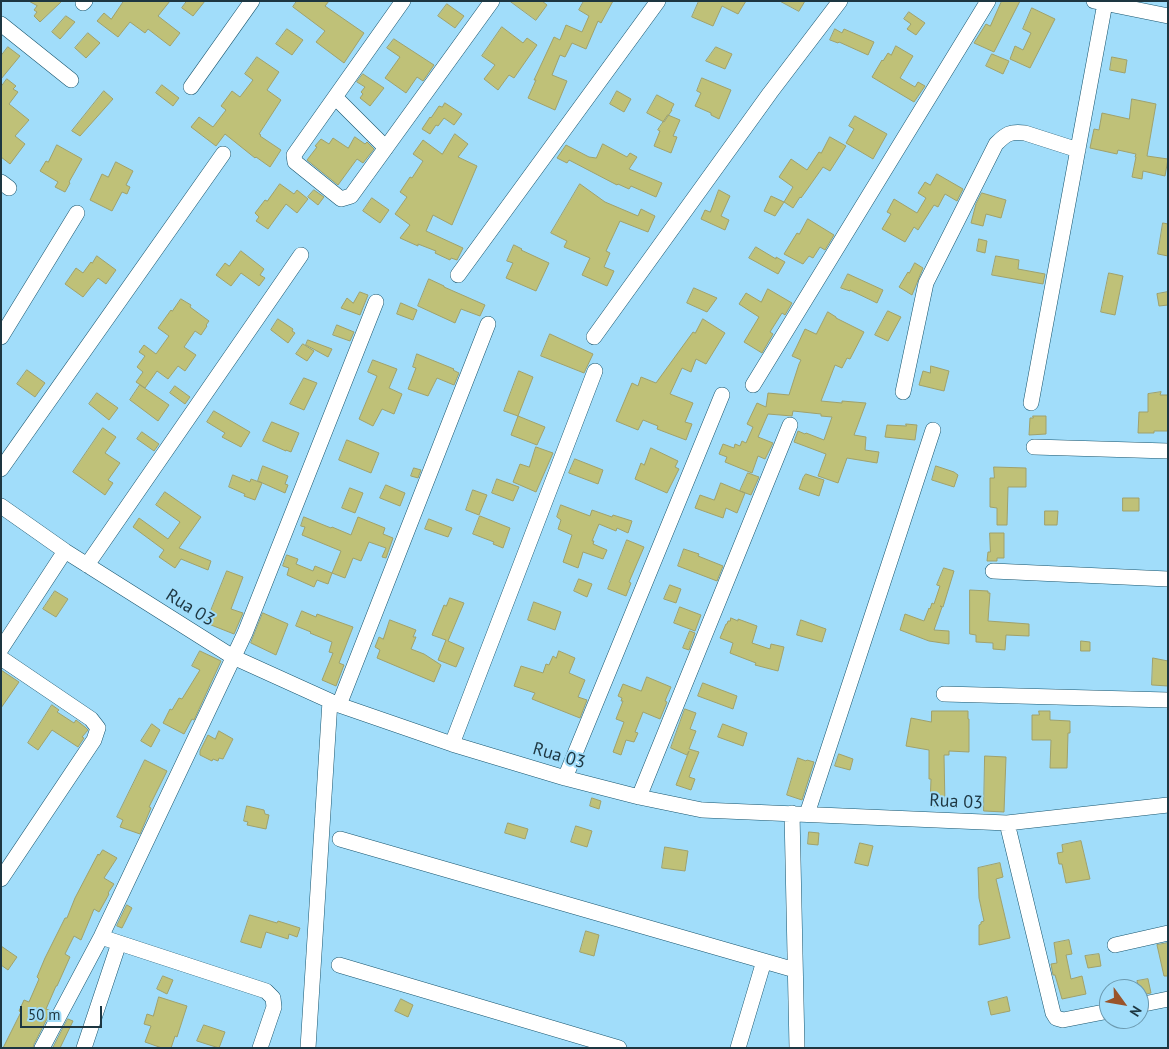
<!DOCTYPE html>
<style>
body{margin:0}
#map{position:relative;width:1169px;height:1049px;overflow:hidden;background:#a1ddfa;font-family:"PT Sans",sans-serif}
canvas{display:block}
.frame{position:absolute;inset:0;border:2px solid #1d3641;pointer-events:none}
.north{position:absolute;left:1099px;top:979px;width:50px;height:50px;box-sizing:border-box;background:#a1ddfa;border:1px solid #6c9ab0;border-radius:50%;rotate:122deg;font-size:14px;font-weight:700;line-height:20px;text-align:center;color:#1d3641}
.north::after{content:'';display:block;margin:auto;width:18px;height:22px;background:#9a542a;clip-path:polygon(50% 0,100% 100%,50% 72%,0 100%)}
.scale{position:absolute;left:20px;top:1006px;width:82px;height:22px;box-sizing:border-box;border:2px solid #1d3641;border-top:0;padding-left:6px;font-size:15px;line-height:18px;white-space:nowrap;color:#1d3641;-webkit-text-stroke:4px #a1ddfa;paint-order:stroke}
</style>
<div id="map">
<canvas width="1169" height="1049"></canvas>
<div class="frame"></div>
<div class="north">N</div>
<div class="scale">50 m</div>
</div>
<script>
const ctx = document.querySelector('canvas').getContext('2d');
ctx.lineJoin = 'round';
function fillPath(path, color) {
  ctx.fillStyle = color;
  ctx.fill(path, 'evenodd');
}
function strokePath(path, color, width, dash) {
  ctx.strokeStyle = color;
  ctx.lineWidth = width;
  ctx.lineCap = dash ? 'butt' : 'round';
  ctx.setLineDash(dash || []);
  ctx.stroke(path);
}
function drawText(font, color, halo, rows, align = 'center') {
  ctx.font = font + ' "PT Sans",sans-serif';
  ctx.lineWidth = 4;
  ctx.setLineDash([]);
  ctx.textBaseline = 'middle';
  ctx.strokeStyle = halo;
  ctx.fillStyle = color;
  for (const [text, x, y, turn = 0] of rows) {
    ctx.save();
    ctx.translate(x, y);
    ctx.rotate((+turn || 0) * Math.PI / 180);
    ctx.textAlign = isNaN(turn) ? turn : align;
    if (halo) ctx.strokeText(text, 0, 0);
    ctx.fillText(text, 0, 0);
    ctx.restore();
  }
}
const building = new Path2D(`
 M29,1H62L40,22L34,16L37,12L34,10L37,6Z
 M124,1H170L158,16L180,33L170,46L148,29L145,33L130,22L118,37L97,21L104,13L111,19Z
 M187,1H205L193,16L182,8Z
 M297,1H329L325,6L364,33L344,63L316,42L325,31L293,7Z
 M510,1H542L547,5L536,20Z
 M584,1H613L601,23L598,21L586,49L572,43L565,57L560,55L552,75L567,81L555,110L528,98L536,80H534L554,37L560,40L566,25L582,32L589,16L579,10Z
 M699,1H746L738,14L722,6L713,26L692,17Z
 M780,1H805L799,11Z
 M1002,1H1020L994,52L974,43L986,24L990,26Z
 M447,4L464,16L455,28L438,16Z
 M1032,8L1055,19L1030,68L1010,59L1015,46L1023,50L1031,33L1023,29Z
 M909,12L925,23L916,35L907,29L911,24L904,19Z
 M66,16L75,22L60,39L52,32Z
 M502,27L523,43L527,38L537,45L514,78L509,75L498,90L484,79L495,65L482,56Z
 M287,29L303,40L292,55L276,44Z
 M835,29L842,33L844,29L874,42L868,55L839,42L838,43L830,40Z
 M88,33L100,43L86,58L75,48Z
 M394,39L434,65L423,81L417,77L406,93L385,78L400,57L387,48Z
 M896,46L913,56L900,78L915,87L918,82L925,86L914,102L872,77L882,60L883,61L888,53L891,55Z
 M8,47L20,56L1,79V56Z
 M716,47L732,54L725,69L706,61Z
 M992,54L1009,61L1003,74L986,66Z
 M257,57L279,72L267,90L281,100L259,134L261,135L260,136L281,150L270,167L256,157L255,158L225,134L216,146L191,127L199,117L213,127L226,110L221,106L232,91L240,97L253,80L245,74Z
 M1112,57L1127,60L1125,73L1110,70Z
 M363,74L384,88L370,106L360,98L363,94L361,92L365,87L357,82Z
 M702,78L731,90L719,119L711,115V113L695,106L701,93L697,91Z
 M7,79L16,86L13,89L18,92L9,104L29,120L15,136L25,144L10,164L1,157V87Z
 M162,85L179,98L173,106L156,93Z
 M104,91L113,99L80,136L72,131Z
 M617,91L631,99L624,112L610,104Z
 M657,95L674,104L671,110H672L664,122L647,113Z
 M1132,99L1156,104L1147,156L1168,159L1165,176L1143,171L1142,179L1132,177L1136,157H1135L1136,154L1118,150L1117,154L1090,148L1094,129L1099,130L1102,113L1129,119Z
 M445,103L462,114L454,125L444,118L438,126L436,125L430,134L422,129L430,117L431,118L439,106L442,107Z
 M668,115L680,120L673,136L677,137L671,153L654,146L660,131L658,130Z
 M855,116L887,134L873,159L846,143L854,129L849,126Z
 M455,134L468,144L458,157L477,166L452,225L433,215L426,231L463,248L457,260L451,258L450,260L435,253L436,251L418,244V246L400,238L410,225L395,214L407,197L400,192L410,177L412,178L423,161L413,154L423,140L442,154Z
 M355,137L365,144L367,142L374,149L363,163L357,159L338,185L307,160L317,147L315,146L321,139L329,144L333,138L348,148Z
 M830,137L846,146L830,171L823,167L801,198L800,197L793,208L784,202L775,216L764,211L771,196L784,202L793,187L779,177L791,159L807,170L819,152L821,153Z
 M603,144L627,157L630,153L637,157L629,169L662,183L656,197L631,186L629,189L618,184L617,185L569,160L567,163L557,158L566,145L589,157L596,158Z
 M57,145L82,159L69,182L70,183L65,192L55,187L58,182L40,171L46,161L48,162Z
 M116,162L133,171L126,185L130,187L127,194L122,192L112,211L90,200L102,174L108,177Z
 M937,174L963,189L957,201L945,194L938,207L934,205L918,230L914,227L905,242L882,229L891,214L887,212L894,199L917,213L926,198L918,193L925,182L930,185Z
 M280,184L294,194L297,190L308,199L297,213L286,204L268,229L256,221L259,217L255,213L265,200L267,201Z
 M580,184L605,202L638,216L641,209L655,216L648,232L620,221L606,251L610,253L604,267L614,271L607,286L582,275L590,258L564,247L567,241L551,233Z
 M314,190L324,197L318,205L308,197Z
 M719,190L730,196L721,216L729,220L725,230L701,219L705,210L710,212Z
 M982,193L1006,200L1001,218L986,214L983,226L971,223L976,204Z
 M372,198L389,210L380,223L363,211Z
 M808,219L834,235L825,250L820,247L813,258L809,256L803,264L799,262L784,254L797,233L799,234Z
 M1163,223L1168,224V256L1158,254Z
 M979,239L987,241L985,253L977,251Z
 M514,245L522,249L521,250L549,263L536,291L506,278L513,263L507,261Z
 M756,247L776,259V257L785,262L778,274L749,258Z
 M241,251L264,269L260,275L265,278L259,286L241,273L231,286L216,275L225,263L229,266Z
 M97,256L116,270L106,284L98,278L83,297L65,284L76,268L83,273L91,262L92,263Z
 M996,256L1019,260L1018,269L1045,274L1043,284L992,275Z
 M915,263L923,268L912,295L899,287L908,272L909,273Z
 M1109,273L1123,276L1115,315L1101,312Z
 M848,274L883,290L877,303L850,290V291L841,288Z
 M429,279L444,286V287L485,305L480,316L461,309L455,323L418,306Z
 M694,288L717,298L707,312L687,303Z
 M768,289L792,303L785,315L782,313L770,332L773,334L762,353L744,342L759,317L739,304L746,293L761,302Z
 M360,292L368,295L360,315L341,308L347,298L353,303Z
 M1168,292V305L1159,306L1157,294Z
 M181,299L191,305L190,307L209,321L206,325L207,326L201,335L195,331L184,347L196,355L185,371L178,366L168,379L157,371L145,388L136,382L143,372L137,367L145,356L139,352L144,345L156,354L169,336L158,328L171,310L172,311Z
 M401,303L417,310L413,320L397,314Z
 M888,311L901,317L888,341L875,335Z
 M828,312L836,317V318L864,332L850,359L847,358L842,368L835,365L821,401L842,403V401L866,403L854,435L866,437L865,450L879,452L877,463L847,458L838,483L818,476L826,454L794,442L798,431L805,434L806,433L824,440L832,417L821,416V414L793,411L792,416L768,414L758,437L773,443L765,459L758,456L752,473L725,462L727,457L719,454L723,444L734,448L735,444L740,446L742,441L746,443L753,427L747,424L757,403L766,407L768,393L789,395L799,364L801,360L792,356L796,348L805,329L816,334Z
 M278,319L293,329L292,331L295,333L288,343L271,330Z
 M703,319L725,333L706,364L696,359L691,372L682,368L670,394L693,403L685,422L692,424L686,440L657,429L658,426L643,420L638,430L616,421L632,383L638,386L641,377L656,383L693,332L695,333Z
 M337,325L354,332L350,341L333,335Z
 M550,334L593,354L584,373L541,356Z
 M308,340L332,349L328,357L306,345Z
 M303,344L314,351L307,361L296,354Z
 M417,354L454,369L453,370L459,373L454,385L437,378L428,396L408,389L416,368L413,367Z
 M373,360L397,369L389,388L402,394L394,414L382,409L373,426L359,419L377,376L368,372Z
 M931,366L949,371L944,391L919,385L923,371L930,373Z
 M27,370L45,383L35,397L17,384Z
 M519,371L533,377L518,416L545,427L537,445L511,435L518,416L504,411Z
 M304,378L317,383L304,410L290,404Z
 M140,385L169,405L158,421L130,400Z
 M175,386L190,397L185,404L170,393Z
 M1161,392L1160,395H1168V431H1154V433H1138L1139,412H1148V394Z
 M97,393L118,408L109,420L89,404Z
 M214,411L250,432L241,447L222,437L225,433L207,422Z
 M1033,416H1046V434L1029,435L1030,418H1033Z
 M272,422L299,433L291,452L286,450V451L263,441Z
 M906,424L917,425L915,440L885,437L887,425L906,426Z
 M103,428L116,437L105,453L120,463L108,480L113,483L105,495L73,472Z
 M142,432L159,444L154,451L137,439Z
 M347,440L379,453L371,473L339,460Z
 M536,447L553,453L536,492L513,482L520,464L529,467Z
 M651,448L678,461L675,467L679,469L667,493L635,479L641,463L644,465Z
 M575,459L603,470L598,484L569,473Z
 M263,466L288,476L285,484L288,485L285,493L258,481Z
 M936,466L954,472L958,475L954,487L932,480Z
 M994,467L1026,468V487H1008L1007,525H997V508L990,507V478H994Z
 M414,468L421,470L418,478L411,476Z
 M748,473L759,477L751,495L740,491Z
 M806,474L824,480L819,496L799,489L803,478Z
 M233,475L250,482L251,479L262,483L255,500L244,496L245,494L229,487Z
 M497,479L519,487L513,501L492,493Z
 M721,483L745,493L737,513L726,508L723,518L695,508L700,495L714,500Z
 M386,485L405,493L400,506L380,498Z
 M350,488L363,493L355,513L342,508Z
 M473,490L487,495L479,515L466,510Z
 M165,492L201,517L179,548L211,561L208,570L181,559L175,568L159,557L164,550L133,527L139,518L168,539L180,522L156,505Z
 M1123,498H1139V511H1123Z
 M561,505L590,516L592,510L612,517L613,515L632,521L628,533L617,528L616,531L599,524L592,541H594L593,544L607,550L603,559L583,552L578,568L563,562L572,535L558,529L561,520L557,517Z
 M1045,511H1058L1057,525H1045Z
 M480,516L510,528L503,548L493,544L494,542L473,534Z
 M304,517L331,528L332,527L351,535L358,517L385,528L383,534L393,538L386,558L382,557L386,548L369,542L361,561L353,558L345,578L332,573L341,551L302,535L305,527L301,526Z
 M429,519L452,528L448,537L425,529Z
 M990,533H1004V558H997V561H987L988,552H990Z
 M627,540L644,547L629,582L631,583L626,596L608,589Z
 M684,549L699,554L698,556L723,566L717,581L678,566Z
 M287,555L298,559L296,564L313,571L315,566L332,573L328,584L317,580L314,587L287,575L289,568L283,566Z
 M944,568L954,571L943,607L940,606L942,607L934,630L949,631V644L929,641L900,630L905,614L924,621L929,608L930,609L932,603L934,604L940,586L937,585Z
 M227,571L243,577L231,609L243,613L234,634L206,623Z
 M579,579L592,584L587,597L574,591Z
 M670,585L681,589L676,603L664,599Z
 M970,590L988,591V593H990L988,621L1029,624V636L1006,635L1005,650L993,649V643L976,642V635L970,634Z
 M55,591L68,599L56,617L43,609Z
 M450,598L464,603L448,641L464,648L456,667L438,660L446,640L432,635L444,605L446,606Z
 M534,602L561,612L555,630L528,620Z
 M680,607L701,615L695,631L674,623Z
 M302,611L316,617L317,614L353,627L339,663L344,665L336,686L322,680L333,653L329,652L332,642L310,633L311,632L296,626Z
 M263,613L288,624L276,655L251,643Z
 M731,618L738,621V619L757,626L752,643L770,649L771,644L784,647L778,671L755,665L756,663L730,653L733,643L720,638L726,624H727L728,621H730Z
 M390,620L416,630L413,637H416L411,649L424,654L441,665L434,682L377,658L380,650L375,647L379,637L383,639Z
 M801,620L826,629L822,642L797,635Z
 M690,631L695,633L689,650L683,648Z
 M1081,641L1090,642V651H1081Z
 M200,651L221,661L194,720L192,719L184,734L163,723L170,709L172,710L179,698L182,699L200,670L192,666Z
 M559,651L575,658L569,673L585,680L578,697L587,700L580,718L532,699L535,693L514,686L521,666L543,673L546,664L549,665L553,656L556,658Z
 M1153,658L1168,661V686L1152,685Z
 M1,670L19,682L1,708Z
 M647,677L671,687L665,701L667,702L660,719L643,712L635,732L638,733L634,742L626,740L621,755L613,752L624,722L616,719L623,701H621L622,698L618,696L623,684L641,691Z
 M703,683L737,696L733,709L698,696Z
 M52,705L59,710L57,712L74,723L76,720L85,727L88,730L82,737L84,738L78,747L52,730L38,750L28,743Z
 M685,709L696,713L690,729L696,731L689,749L699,752L689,777L695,779L691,790L676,785L689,751L687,755L671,748Z
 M932,711H968V719H969V752L949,751V755H944L945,806H930L931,779H929V750L906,746L911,718L931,722Z
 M1039,711H1050V720L1070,721V733H1068L1067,768H1050L1051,740H1032V715H1039Z
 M152,724L160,730L151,747L141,741Z
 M723,724L747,733L743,746L718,737Z
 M219,731L233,739L223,759L219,758L218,761L213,759L212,761L200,755V751L208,735L215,739Z
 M839,754L853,759L850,770L835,766Z
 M985,756L1006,757L1004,812L984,811Z
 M798,758L806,761L807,760L814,762L802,800L787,795Z
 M145,760L167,771L149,807L151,808L140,834L120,827L123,820L117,817Z
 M592,798L601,801L599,809L590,806Z
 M247,806L264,810L265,814L269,815L266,829L247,825L248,822L244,821Z
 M508,823L528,829L525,839L505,833Z
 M576,826L592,831L587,847L571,842Z
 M809,832L819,833L818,845L808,844Z
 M1081,841L1090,879L1066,883L1062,864H1059L1057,853L1063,852L1062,845Z
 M860,843L873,846L868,866L855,863Z
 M665,847L688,851L685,871L662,868Z
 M103,850L117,858L104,878L114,884L108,893L109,894L99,912L94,909L81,940L74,936L65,954L70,957L57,986H56L46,1009L51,1011L34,1044L33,1048H3L21,1012L19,1011L24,1000L29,1002L39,979L37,977L45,958L65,918H67L75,898L98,854L99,855Z
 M1000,863L1003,877L996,879L1010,938L979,945V925L981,924V922L984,921L979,898L978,868Z
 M127,905L132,908L122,928L117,926Z
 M250,915L277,923L278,921L300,928L297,937L289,934L288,939L266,932L261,948L241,942Z
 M586,931L599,935L594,956L580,952Z
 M1069,940L1072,954L1066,955L1071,979L1082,976L1086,994L1062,999L1055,975H1053L1051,964L1057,963L1054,943Z
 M1168,943V976H1164L1157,945Z
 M1,946L17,957L8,970L1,965Z
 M1099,954L1101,966L1088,968L1085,956Z
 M163,976L173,980L167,994L157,989Z
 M1148,979L1151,993L1141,995L1137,981Z
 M159,997L187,1006L177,1037L175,1036L171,1048H162L145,1042L151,1026L144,1024L147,1014L153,1016Z
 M1007,997L1010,1011L991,1015L988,1002Z
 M401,999L413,1005L408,1017L395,1011Z
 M68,1019L73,1021L60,1048H53Z
 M204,1025L225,1032L219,1048L197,1041Z`);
fillPath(building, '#bfc178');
strokePath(building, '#9fa16c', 1);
const minor = new Path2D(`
 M403,1L294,155L295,162L341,199L351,196L492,1
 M1094,1L1168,16
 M83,3L85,1
 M1,24L71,80
 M191,87L252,1
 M335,97L386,148
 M1,182L9,188
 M458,275L658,1
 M1,337L77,213
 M594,337L770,93L840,1
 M753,385L988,1
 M903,392L926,283L996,144C1006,134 1010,131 1025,133L1078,150
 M1031,403L1105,3
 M1034,447L1168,451
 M1,469L223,154
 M1,506L65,551L233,657L339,705L452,744L565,778L639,797L702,810L1007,823L1168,805
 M87,565L301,255
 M993,571L1168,579
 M1,649L65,551
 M1,658L91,719L98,728L94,740L1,879
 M944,694L1168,700
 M339,705L488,324
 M452,744L595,371
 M565,778L722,395
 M639,797L790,425
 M792,813L797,1048
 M807,814L933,430
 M1007,823L1053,1013L1056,1018L1063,1020L1109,1011
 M340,839L795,970
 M101,937L266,991L273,998L274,1007L260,1048
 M1115,945L1168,933
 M339,965L619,1048
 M1139,1005L1168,999
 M42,1048L101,937L245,633L376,302
 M84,1048L119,943
 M308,1048L330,701
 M738,1048L764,961`);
strokePath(minor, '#18556e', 16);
strokePath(minor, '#fff', 15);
drawText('18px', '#1d3641', '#a1ddfa', [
 ["Rua 03",190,608,32],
 ["Rua 03",559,756,16],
 ["Rua 03",956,802,3]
]);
</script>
